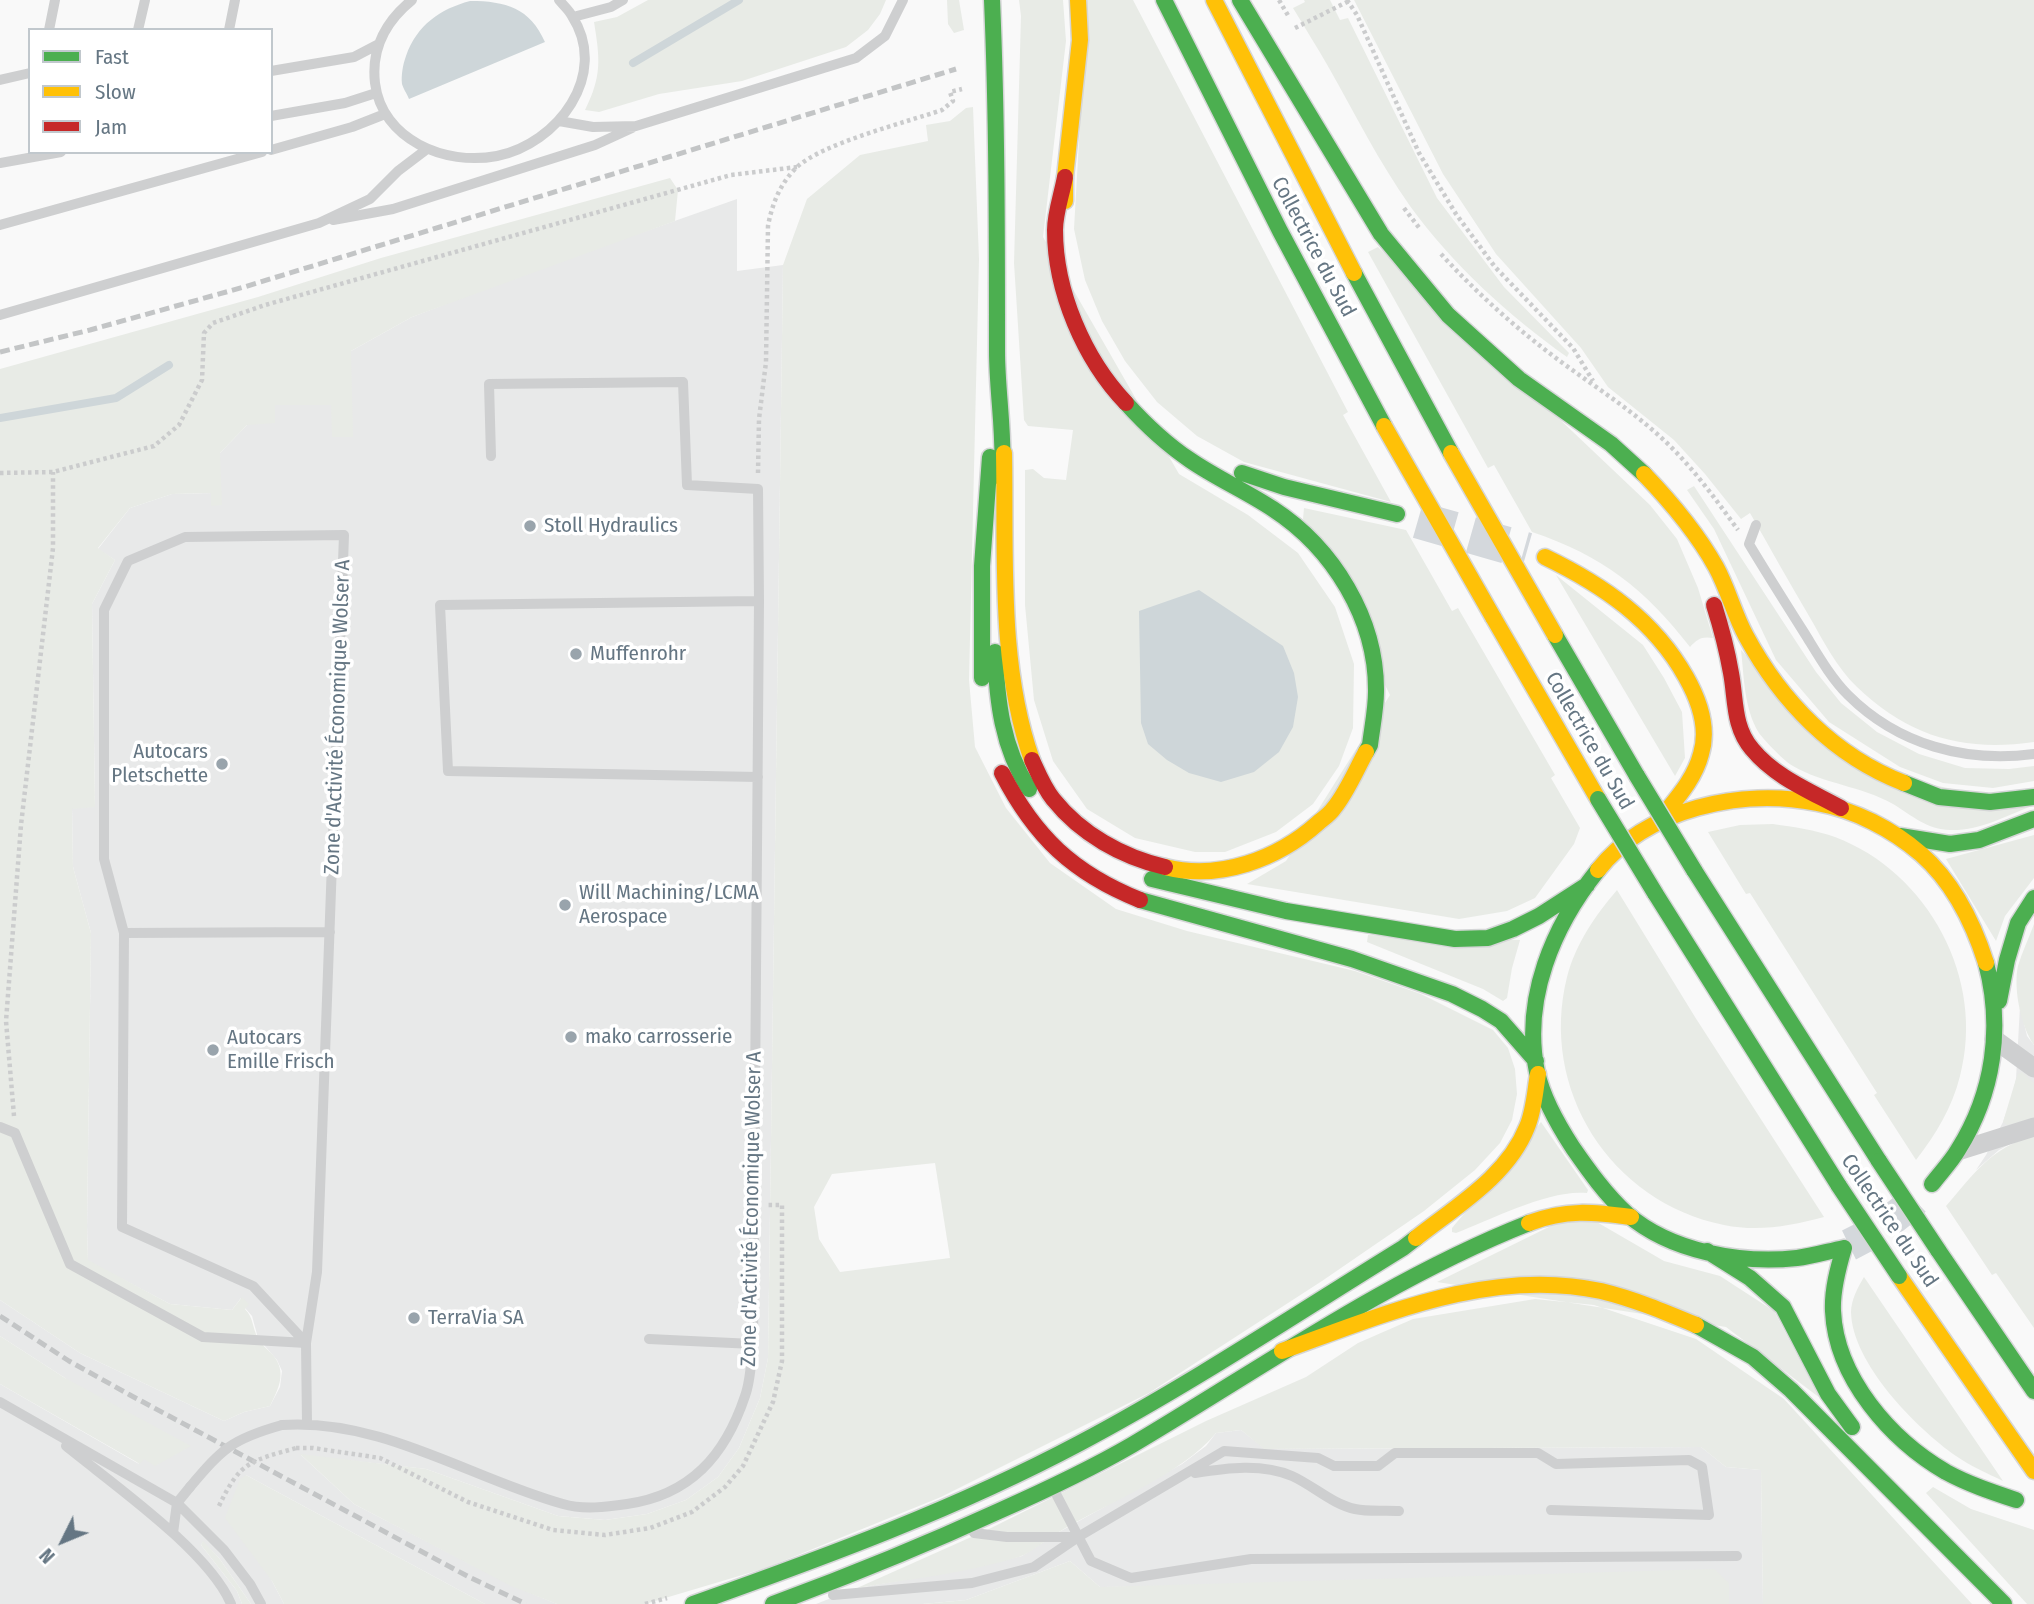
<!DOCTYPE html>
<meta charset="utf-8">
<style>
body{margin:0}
#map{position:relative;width:2034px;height:1604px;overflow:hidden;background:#f9f9f9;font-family:"Fira Sans Condensed",sans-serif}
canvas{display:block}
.legend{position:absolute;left:28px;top:28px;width:245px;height:126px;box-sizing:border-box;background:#fff;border:2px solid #c1c8cd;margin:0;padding:9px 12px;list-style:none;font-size:21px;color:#657683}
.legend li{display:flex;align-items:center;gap:14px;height:35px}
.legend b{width:35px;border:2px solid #c1c8cd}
.north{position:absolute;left:28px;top:1506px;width:70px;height:70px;-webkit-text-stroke:5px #fff;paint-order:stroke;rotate:227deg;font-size:19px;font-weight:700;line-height:28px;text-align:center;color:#657683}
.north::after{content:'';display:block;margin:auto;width:24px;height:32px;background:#657683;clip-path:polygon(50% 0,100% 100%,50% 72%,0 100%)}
</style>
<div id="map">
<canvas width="2034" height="1604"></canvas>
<ul class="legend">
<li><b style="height:9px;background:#4caf50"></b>Fast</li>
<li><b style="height:9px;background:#ffc107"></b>Slow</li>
<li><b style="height:9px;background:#c62828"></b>Jam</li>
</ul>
<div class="north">N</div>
</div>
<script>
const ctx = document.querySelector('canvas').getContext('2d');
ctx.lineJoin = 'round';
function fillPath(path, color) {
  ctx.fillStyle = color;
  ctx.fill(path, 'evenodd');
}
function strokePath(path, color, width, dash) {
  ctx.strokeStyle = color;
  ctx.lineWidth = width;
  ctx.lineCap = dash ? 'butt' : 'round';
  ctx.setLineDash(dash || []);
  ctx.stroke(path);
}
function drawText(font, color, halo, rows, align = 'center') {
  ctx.font = font + ' "Fira Sans Condensed",sans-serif';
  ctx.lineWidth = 7;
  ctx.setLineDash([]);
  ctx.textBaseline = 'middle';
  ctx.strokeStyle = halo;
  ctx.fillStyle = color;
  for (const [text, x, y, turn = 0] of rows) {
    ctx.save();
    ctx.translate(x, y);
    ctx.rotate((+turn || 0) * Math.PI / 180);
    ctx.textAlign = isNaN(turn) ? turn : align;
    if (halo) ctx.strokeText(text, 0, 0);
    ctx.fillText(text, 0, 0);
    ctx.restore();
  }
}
fillPath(new Path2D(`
 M737,199V271L783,265L768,1358L760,1398L739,1448L718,1477L686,1500L647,1514L605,1520L558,1516L426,1469L301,1455L354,1504L511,1585L557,1604H485L246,1475L272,1581L284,1604H251L219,1558L203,1542L201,1545L237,1591L242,1604H0V1384L139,1464L65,1378L0,1336V1300L80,1353L224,1421L244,1412L270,1406L280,1387L282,1371L277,1360L258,1338L252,1316L245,1308L241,1298L232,1310L170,1304L88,1261L87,1226L91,933L73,867L72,808L95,806L92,604L115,560L98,549L130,508L172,494L212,493L211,506L220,453L247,425L275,405H332L351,351L412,317L527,273Z
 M2020,1006L2027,1036L2034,1045V1136L2016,1141L1999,1150L1976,1170L1986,1155L2003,1122L2011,1099L2016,1079Z
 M1241,1430L1265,1449L1701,1447L1726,1467L1761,1470L1763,1604H1729V1583L1100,1587L1070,1561L966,1600L923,1604H816L857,1588L972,1568L1022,1556L1059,1532L1182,1464L1206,1446L1216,1433Z`), '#e8e9e9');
fillPath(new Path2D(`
 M648,0H886L880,14L868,30L846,47L742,81L659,94L599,112L585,110C602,76 600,59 594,22L617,17Z
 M947,0H959L964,30L954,33L948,24Z
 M1019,0H1063L1066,41L1043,237L1179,474L1248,515L1298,553L1335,607L1354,664L1353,728L1339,766L1313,804L1276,832L1225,852H1195L1135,838L1087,809L1053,761L1034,700L1025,605V470L1033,469L1044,478L1066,480L1073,430L1028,426L1024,420L1014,263L1021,16Z
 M1087,0H1133L1348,412L1343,415L1391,502L1244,462L1197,436L1157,402L1125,361L1102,321L1085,280L1074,229Z
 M1304,0H1330L1340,20L1348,18L1437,198L1504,287L1569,353L1567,357C1509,316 1452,264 1410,206C1379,162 1355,114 1329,68C1317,47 1305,28 1293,8L1305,2Z
 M1354,0H2034V742C1964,752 1909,737 1857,687C1836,667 1823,640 1809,616C1789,582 1770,548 1750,513L1741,519L1705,474L1674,440L1608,387L1581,348L1496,254L1443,174Z
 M973,107L979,259L969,680L975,747L1006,808L1050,863L1116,909L1187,931L1355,971L1421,994L1493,1030L1508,1048L1515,1069L1517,1094L1512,1120L1500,1143L1475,1170L1424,1211L1322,1281L1149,1393L941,1497L766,1568L645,1604H557L511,1586L354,1504L300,1454L426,1469L558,1516L605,1520L647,1514L686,1500L718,1477L739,1448L760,1398L768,1358L783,265L807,199L860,155L928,141L926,125L950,121L966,108ZM935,1163L950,1258L840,1272L819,1239L814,1207L832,1174Z
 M670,178L678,190L675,221L412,317L351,351L353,437H332L331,405H275V423L247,425L220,453L222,505L211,506V493L172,494L130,508L98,548L115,560L92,604L95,807L72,809L73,867L91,933L87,1226L88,1260L170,1304L232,1310L242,1297L249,1304L245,1309C254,1318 252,1328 258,1338C261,1344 268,1350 273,1355C287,1372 279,1388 270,1406L244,1412L224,1421L80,1353L0,1300V369L258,297L381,258Z
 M1378,247L1650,505L1677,539L1698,588L1713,638C1702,636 1697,639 1690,647C1644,588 1603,556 1532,532L1494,465L1488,468L1368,252Z
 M1694,486L1816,672L1841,703L1877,732L1919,754L1965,768L2009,769L2034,766V781L1993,788L1943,783L1900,767L1829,722L1776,660L1714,529L1687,490Z
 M1304,508L1406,530L1452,611L1458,608L1555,775L1551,778L1580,828L1574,844L1535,898L1507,911L1459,919L1247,884L1286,861L1390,695L1303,519Z
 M1556,575L1643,645L1664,678L1682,712L1685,758L1675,776Z
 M1741,650L1854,768L2032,806C2006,816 1979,831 1950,830C1928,830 1911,815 1893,804C1861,786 1824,784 1793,766C1785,762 1765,741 1759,733C1744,709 1744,676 1741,650Z
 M1773,824C1794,827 1815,830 1835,837C1928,872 1986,979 1960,1076C1952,1108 1936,1134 1916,1160L1874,1095L1877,1093L1750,893L1746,894L1708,832L1740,825Z
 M2034,835V878L2005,916L1996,941L1946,859Z
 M1617,890L1695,1017L1824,1217C1791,1226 1758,1232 1724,1225C1610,1202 1539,1089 1567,977C1576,943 1595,916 1617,890Z
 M2034,924V1045C2021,1027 2013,988 2018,966C2022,952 2029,938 2034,924Z
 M1368,935L1520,940L1512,968L1507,998L1503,1001L1483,989L1367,942Z
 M2022,1072L2034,1083V1119L2007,1125L2003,1122L2016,1079L2018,1074Z
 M1541,1122L1588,1190L1587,1193C1550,1189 1492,1219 1456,1233L1452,1232V1228Z
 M2034,1136V1328L1996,1273L1992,1275L1946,1206C1975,1173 1990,1148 2034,1136Z
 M1561,1221H1595L1664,1261L1720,1276L1774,1311L1820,1398L1726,1327L1437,1282Z
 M1864,1277L2003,1481C1987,1473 1970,1466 1956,1456C1916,1428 1852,1363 1851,1312C1851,1300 1858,1287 1864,1277Z
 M1535,1299L1594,1305L1696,1339L1784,1399L1972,1604H1763L1761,1470L1726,1467L1701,1447L1264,1449L1241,1430L1216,1433C1182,1475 1106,1503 1059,1532C1046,1539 1033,1552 1019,1557C967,1573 910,1579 857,1588L987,1530L1206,1421L1306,1377L1358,1343L1413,1319Z
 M0,1336L65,1378L191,1446L155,1466L144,1459L140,1464L0,1384Z
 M246,1475L485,1604H284L272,1581L225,1518L240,1479Z
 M1933,1487L1971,1509L2034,1530V1604H2027L1926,1493Z
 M203,1541L219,1558L251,1604H242L237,1591L201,1545Z
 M1070,1561L1100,1587L1714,1569L1729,1583V1604H923L966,1600Z`), '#e8ebe6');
fillPath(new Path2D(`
 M470,1C506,1 530,8 545,42L409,99C407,94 403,88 402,84C401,75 403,64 406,56C417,25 440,9 470,1Z
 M1199,590L1283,646L1294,673L1298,697L1293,727L1279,752L1254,772L1221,782L1189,773L1167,760L1148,744L1141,723L1139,611Z`), '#ced6d9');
strokePath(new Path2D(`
 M633,63L739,0
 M0,418L116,398L169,365`), '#ced6d9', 8);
strokePath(new Path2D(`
 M1849,1245C1878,1231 1902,1214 1925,1190`), '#d4d8dc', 32, [32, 16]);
strokePath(new Path2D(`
 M1418,520L1527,551`), '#d4d8dc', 37, [37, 18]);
const fast = new Path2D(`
 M992,0C997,117 997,234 997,351C997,393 1005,435 1002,478
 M1164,0L1280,231L1384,426
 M1240,0L1381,234L1448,315L1519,379L1611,444L1644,474
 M1354,273L1451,453
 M1126,403C1145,424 1166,444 1190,460C1216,478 1246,491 1273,509C1333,548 1377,619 1376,692C1376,709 1372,728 1370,745L1366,752
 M1242,473L1284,487L1397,514
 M1555,635L1637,776
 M995,652C997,701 1002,747 1029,789
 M982,678V566L990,457
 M1904,783L1939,797L1990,802L2034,797
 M1900,836L1950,844L1979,840L2034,819
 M1598,870C1553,926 1522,999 1537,1072C1543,1099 1558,1125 1573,1148C1589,1171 1606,1195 1627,1214C1671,1252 1741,1264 1797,1258C1813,1256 1829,1251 1844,1248
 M1694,870L1879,1161
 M1152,879L1286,911L1455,939L1488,938L1513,929L1539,916L1587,885
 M1655,893L1839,1186
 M1140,900L1352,959L1452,994L1482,1009L1501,1021L1536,1061
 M1999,1001L2007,960L2018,923L2034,898
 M1932,1184C1941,1172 1951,1162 1958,1150C1994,1093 2003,1027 1986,963
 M1844,1248C1838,1268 1832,1290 1833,1311C1836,1378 1891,1440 1946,1472C1968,1484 1992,1492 2016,1500
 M1938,1250L2034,1391
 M1707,1251L1750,1278L1783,1307L1828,1394L1852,1427
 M1696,1325L1753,1357L1791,1390L2004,1604
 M693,1604C825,1557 956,1509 1080,1443C1191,1384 1296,1314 1403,1248L1416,1238
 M773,1604C849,1576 925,1545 999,1511C1044,1491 1089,1470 1132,1445C1262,1368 1387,1279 1529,1223`);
const slow = new Path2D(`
 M1214,0L1354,273
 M1065,201V177L1080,40L1078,0
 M1004,453C1006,554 998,664 1032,760
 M1644,474C1671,502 1697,533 1716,567C1728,589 1734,614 1746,636C1781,701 1834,756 1904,783
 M1545,557C1603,585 1654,620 1686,677C1699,700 1709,728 1701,754C1694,781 1674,801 1658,822
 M1493,617L1598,799
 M1165,867C1219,881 1278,859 1318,823C1324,818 1330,814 1334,808C1347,792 1356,770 1366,752
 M1598,870C1647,808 1742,788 1817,803C1855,810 1892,829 1921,854C1954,883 1973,922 1986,963
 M1529,1223C1566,1209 1593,1212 1631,1217
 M1416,1238C1455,1207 1508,1176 1527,1127C1534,1111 1535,1091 1538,1074
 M1899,1276L2034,1471
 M1282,1351C1383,1315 1491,1267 1601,1291C1634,1299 1665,1312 1696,1325`);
const jam = new Path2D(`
 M1065,177C1062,194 1055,213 1055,230C1055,291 1084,359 1126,403
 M1714,605C1721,627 1727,650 1731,673C1736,699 1733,727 1752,749C1775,777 1810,791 1841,808
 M1032,760C1038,773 1044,788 1053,799C1081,834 1122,857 1165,867
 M1002,773C1035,837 1073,873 1140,900`);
strokePath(fast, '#d5d6d7', 19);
strokePath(slow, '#d5d6d7', 19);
strokePath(jam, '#d5d6d7', 19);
strokePath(new Path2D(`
 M1279,0L1289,17
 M1347,0L1357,15L1419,153L1456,214L1495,267L1573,348L1593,381
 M1295,28L1349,1
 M1404,208L1420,229
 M1441,254C1474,290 1509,322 1548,352C1588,383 1634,410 1671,447C1696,472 1717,501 1738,530
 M0,473L53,472L154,446L179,425L202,380L204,333L213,323L265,305L731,175L797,167
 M758,473L759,419L766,362L768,226C772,204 780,184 796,168C820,144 907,122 942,110L953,101L950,92L962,89
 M14,1116L6,1021L21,825L53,548V472
 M296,1448H313L380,1458L468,1502L553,1530L605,1535L650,1528L692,1512L725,1487L743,1466L773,1402L782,1361V1205H768
 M645,1604L667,1598`), '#cbcccd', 4.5, [3.5, 3.5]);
strokePath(new Path2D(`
 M412,0C386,21 371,48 375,83C382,140 445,166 497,156C557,144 610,75 572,16C569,10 563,5 559,0
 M573,17L611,7L623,0
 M49,30L55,0
 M138,30L145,0
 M229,30L235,0
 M271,71L354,57L377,45
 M0,80L30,73
 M271,116L345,103L376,93
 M559,121L593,127L636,126L856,58L885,36L903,0
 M271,150L352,127L385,114
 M0,163L61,152
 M333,220L393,209L595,145L632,128
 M0,225L262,152
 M0,315L319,223L370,199L398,171L427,149
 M1756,525L1749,544C1767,574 1786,604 1805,634C1818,655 1831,678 1848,695C1898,745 1966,763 2034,754
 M344,535L317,1272L306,1343L253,1286L122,1227L124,933L104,859V610L128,561L185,537Z
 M758,777L448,771L440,605L759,601
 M124,933L330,932
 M0,1127L15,1133L70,1264L203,1337L306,1343L307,1423
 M649,1339L753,1344
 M0,1402L177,1503L224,1550L250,1584L261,1604
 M282,1425C381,1418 470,1478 563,1504C583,1510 607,1507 627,1504C690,1495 725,1456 745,1396C751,1380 751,1360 753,1344L759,601L758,489L687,485L683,382L489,384L491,456
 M66,1446C111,1483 209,1551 231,1604
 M1195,1473C1227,1468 1262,1463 1292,1476C1314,1486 1332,1504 1355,1509C1369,1512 1385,1510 1399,1511
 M1054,1490L1091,1561L1131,1578L1251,1559L1737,1556
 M173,1533L177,1503L190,1487
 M974,1533L1007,1537H1077
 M833,1595L972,1583L1034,1567L1078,1537L1224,1451L1318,1458L1334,1466H1378L1395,1453H1538L1556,1464L1689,1460L1702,1467L1709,1515L1551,1510`), '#cecfd0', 10);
strokePath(new Path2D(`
 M1994,1039L2034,1068
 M1958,1151L2034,1127`), '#cecfd0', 19);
strokePath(fast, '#4caf50', 16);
strokePath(slow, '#ffc107', 16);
strokePath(jam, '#c62828', 16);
strokePath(new Path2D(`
 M0,352L90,330L244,287L956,69
 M0,1316L69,1361L130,1395L469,1577L526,1604`), '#c3c5c6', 5, [10, 5]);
const fastBridge = new Path2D(`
 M1637,776L1694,870
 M1598,799L1655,893
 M1879,1161L1938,1250
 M1839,1186L1899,1276`);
const slowBridge = new Path2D(`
 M1384,426L1493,617
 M1451,453L1555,635`);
strokePath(fastBridge, '#d5d6d6', 19, []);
strokePath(slowBridge, '#d5d6d6', 19, []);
strokePath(new Path2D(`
 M219,1506C240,1461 251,1461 296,1448`), '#cbcccd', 4.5, [3.5, 3.5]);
strokePath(new Path2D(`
 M190,1487C223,1448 232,1439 282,1425`), '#cecfd0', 10);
strokePath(fastBridge, '#4caf50', 16);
strokePath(slowBridge, '#ffc107', 16);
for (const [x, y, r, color] of [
 [530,526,7,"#99a4ac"],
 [576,654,7,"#99a4ac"],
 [222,764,7,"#99a4ac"],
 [565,905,7,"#99a4ac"],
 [571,1037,7,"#99a4ac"],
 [213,1050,7,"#99a4ac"],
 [414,1318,7,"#99a4ac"]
]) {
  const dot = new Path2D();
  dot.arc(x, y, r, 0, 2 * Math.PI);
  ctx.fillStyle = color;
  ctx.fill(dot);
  strokePath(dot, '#fff', 2.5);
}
drawText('21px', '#657683', '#fff', [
 ["Collectrice du Sud",1313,247,62],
 ["Zone d'Activité Économique Wolser A",338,717,-88],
 ["Collectrice du Sud",1589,741,60],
 ["Zone d'Activité Économique Wolser A",752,1209,-89],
 ["Collectrice du Sud",1889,1221,56]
]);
drawText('21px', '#657683', '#fff', [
 ["Stoll Hydraulics",544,526],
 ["Muffenrohr",590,654],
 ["Autocars",208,752,"right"],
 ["Pletschette",208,776,"right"],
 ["Will Machining/LCMA",579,893],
 ["Aerospace",579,917],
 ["mako carrosserie",585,1037],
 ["Autocars",227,1038],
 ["Emille Frisch",227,1062],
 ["TerraVia SA",428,1318]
], 'left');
</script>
